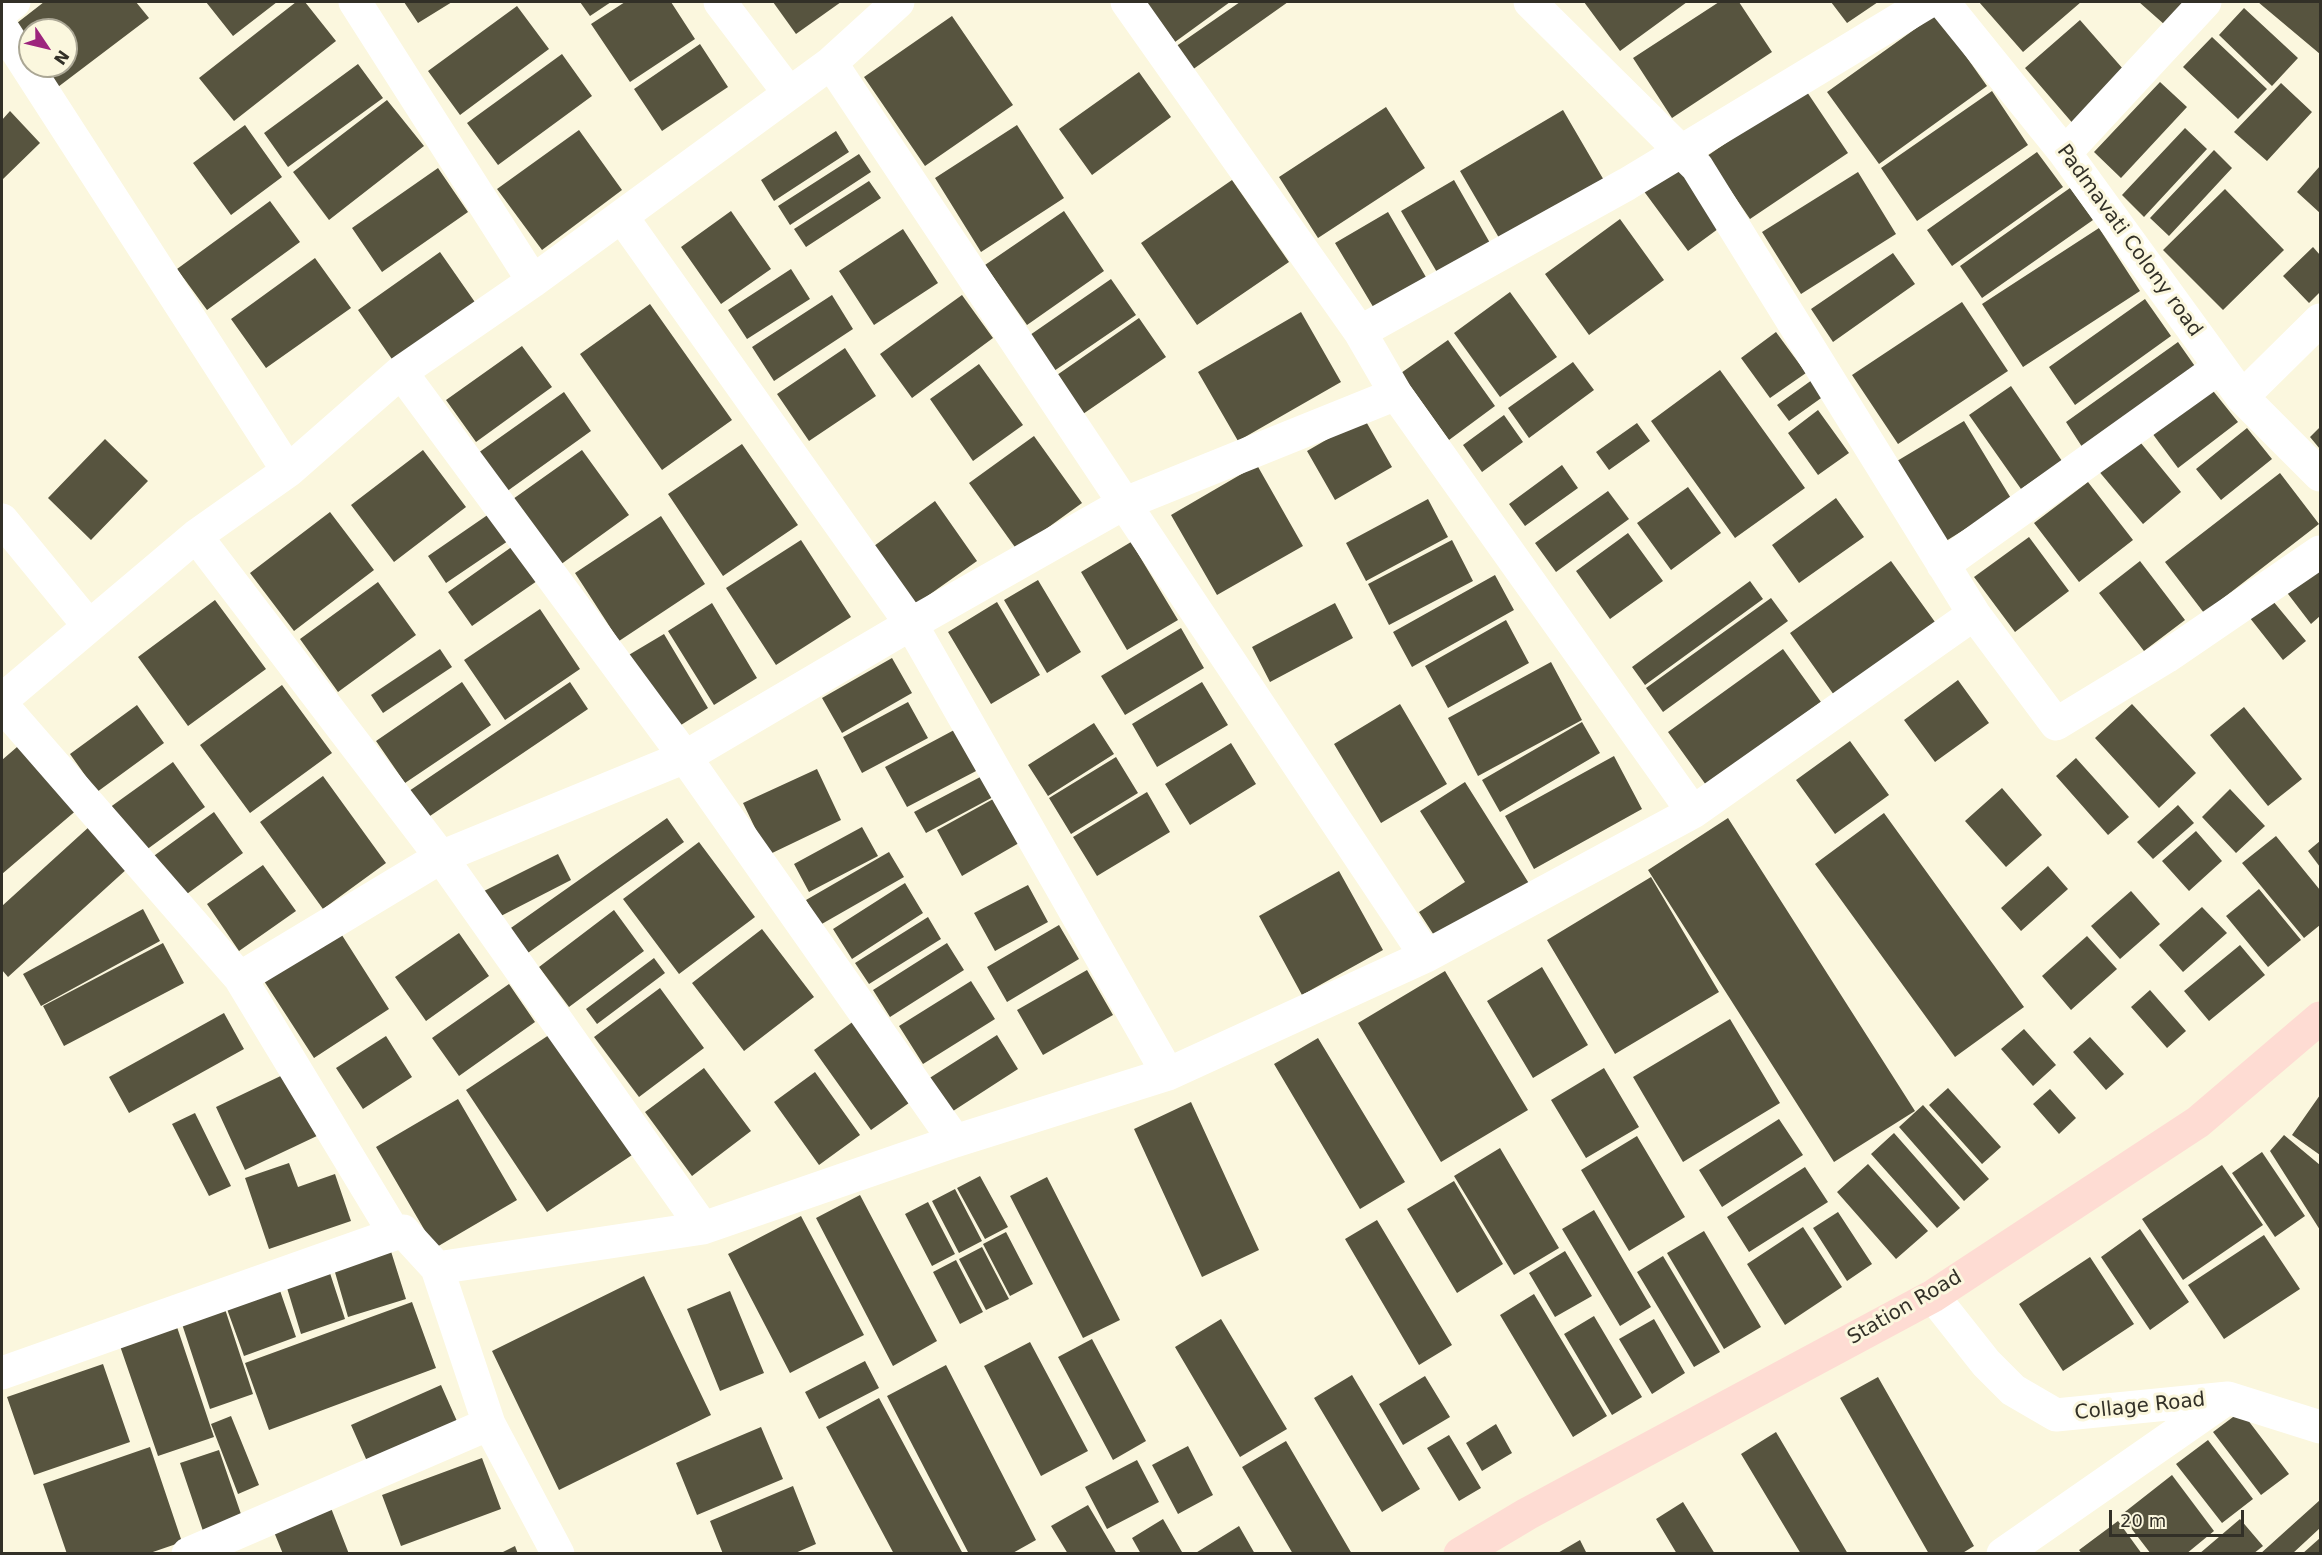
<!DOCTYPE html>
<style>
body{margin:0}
#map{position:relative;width:2322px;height:1555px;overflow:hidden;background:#fbf7de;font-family:"DejaVu Sans",sans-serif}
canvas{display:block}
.frame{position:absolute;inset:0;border:3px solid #323027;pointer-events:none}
.north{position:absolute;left:18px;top:18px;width:60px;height:60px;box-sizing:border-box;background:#fbf7de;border:2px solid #aba795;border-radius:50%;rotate:125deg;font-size:16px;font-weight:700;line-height:24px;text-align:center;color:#323027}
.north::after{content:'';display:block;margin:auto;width:21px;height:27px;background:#9d257d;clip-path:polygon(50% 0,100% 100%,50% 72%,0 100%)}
.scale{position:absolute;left:2109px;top:1510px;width:135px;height:27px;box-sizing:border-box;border:3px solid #323027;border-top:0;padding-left:8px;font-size:18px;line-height:21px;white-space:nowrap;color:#323027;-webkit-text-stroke:4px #fbf7de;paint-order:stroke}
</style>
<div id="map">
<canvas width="2322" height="1555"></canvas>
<div class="frame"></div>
<div class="north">N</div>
<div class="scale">20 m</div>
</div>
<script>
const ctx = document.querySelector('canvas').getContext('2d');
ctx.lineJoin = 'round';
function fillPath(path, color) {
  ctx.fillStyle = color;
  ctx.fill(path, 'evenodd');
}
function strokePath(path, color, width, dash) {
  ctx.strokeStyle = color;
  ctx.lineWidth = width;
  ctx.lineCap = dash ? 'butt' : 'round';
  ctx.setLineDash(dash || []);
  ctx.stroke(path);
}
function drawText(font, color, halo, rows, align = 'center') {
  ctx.font = font + ' "DejaVu Sans",sans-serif';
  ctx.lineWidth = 6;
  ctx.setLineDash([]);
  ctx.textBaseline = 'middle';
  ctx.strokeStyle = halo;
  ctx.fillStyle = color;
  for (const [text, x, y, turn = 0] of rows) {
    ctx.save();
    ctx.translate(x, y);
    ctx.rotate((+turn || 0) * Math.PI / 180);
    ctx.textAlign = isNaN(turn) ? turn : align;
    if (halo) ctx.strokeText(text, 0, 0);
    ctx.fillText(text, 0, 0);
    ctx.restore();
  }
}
fillPath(new Path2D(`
 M44,2H136L149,18L54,90L35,66H66V30H30V59L8,30Z
 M206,2H277L233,36Z
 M296,2H305L336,41L234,121L199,78Z
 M404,2H452L418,23Z
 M580,2H611L590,16Z
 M625,2H671L695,39L630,82L591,24Z
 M773,2H841L796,34Z
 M1146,2H1230L1175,42Z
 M1240,2H1288L1192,70L1175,47Z
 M1584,2H1687L1620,51Z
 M1719,2H1739L1772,52L1672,118L1633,58Z
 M1831,2H1878L1847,23Z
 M1979,2H2081L2023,52Z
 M2139,2H2187L2165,25Z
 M2258,2H2320V54Z
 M517,6L549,49L460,115L428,71Z
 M2244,8L2298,58L2272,86L2219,35Z
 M1936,14L1987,86L1879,164L1827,92Z
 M952,16L1013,105L925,166L864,77Z
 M2080,20L2131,78L2075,126L2025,68Z
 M2212,37L2267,89L2238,119L2183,67Z
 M700,44L728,87L662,131L634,89Z
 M562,54L592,96L498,165L467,123Z
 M358,64L383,98L288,167L264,133Z
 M1139,72L1171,117L1092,175L1059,129Z
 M2160,82L2187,107L2121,178L2094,152Z
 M2281,83L2312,112L2267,161L2234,132Z
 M1805,89L1848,153L1750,219L1707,156Z
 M1992,91L2028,145L1917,221L1881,168Z
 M387,100L424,146L329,220L293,172Z
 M1386,107L1425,168L1318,238L1279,177Z
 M1563,110L1605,182L1502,243L1460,171Z
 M10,111L40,143L2,180V120Z
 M245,125L282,177L231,215L193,163Z
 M1017,125L1064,198L981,252L935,178Z
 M2185,128L2207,149L2144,217L2122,195Z
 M579,130L622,190L542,250L497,189Z
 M836,131L849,152L774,201L761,180Z
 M2214,150L2232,168L2169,236L2150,218Z
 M2037,152L2063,187L1952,266L1927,230Z
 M859,154L871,172L790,225L778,206Z
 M1678,165L1722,226L1688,251L1643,190Z
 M2320,166V213L2297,192Z
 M438,168L468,212L382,272L352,228Z
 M1858,172L1896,234L1801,294L1762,232Z
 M1232,180L1289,262L1197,325L1141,243Z
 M1454,180L1490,243L1438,274L1401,211Z
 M869,181L881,198L806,247L794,229Z
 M2070,188L2093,220L1982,298L1960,266Z
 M2225,189L2284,250L2223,310L2163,250Z
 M270,201L300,242L207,310L177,269Z
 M731,211L771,269L721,304L681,247Z
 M1064,211L1104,271L1027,325L985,265Z
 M1388,212L1430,284L1378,315L1335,243Z
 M1620,219L1664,280L1589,335L1545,274Z
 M2099,228L2140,291L2023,367L1982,304Z
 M903,229L938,283L874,325L839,271Z
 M2313,247L2320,255V292L2309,303L2283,276Z
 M440,252L479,308L396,365L358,310Z
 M1893,253L1915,284L1833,342L1811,309Z
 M315,258L351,308L266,368L231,319Z
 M791,269L810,299L747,339L728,310Z
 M1111,279L1136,315L1054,371L1030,335Z
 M1510,292L1557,357L1500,397L1454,333Z
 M832,295L853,329L774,381L752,347Z
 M962,295L993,338L912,398L880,354Z
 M2145,299L2171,336L2075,405L2049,367Z
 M1962,302L2008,371L1898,444L1852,375Z
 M650,304L732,420L662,470L580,354Z
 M1301,312L1341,382L1238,441L1198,372Z
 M1139,318L1166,357L1083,414L1057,375Z
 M1776,332L1806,373L1770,398L1741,358Z
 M1448,340L1495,406L1449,440L1401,373Z
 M2178,342L2199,372L2086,453L2066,422Z
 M522,346L552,387L476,442L446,400Z
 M845,348L876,396L809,441L777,394Z
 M1573,362L1594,390L1529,438L1508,408Z
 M979,364L1023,425L973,461L930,399Z
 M1720,370L1805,488L1735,538L1651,421Z
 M1812,380L1824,396L1789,421L1777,405Z
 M2011,386L2062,461L2021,489L1969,415Z
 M2210,387L2238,422L2178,468L2152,433Z
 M564,392L591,431L506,492L478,453Z
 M1818,410L1849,453L1818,475L1788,433Z
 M1504,415L1523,442L1482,472L1463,445Z
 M1364,418L1392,467L1335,500L1307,451Z
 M1964,421L2012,500L1946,541L1897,461Z
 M1637,423L1650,441L1609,470L1596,452Z
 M2320,427V449L2310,437Z
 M2247,428L2272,459L2221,500L2196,469Z
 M1034,436L1082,503L1017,550L969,483Z
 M2136,437L2181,492L2143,524L2097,469Z
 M105,439L148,481L91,540L48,498Z
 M742,444L798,525L723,576L668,494Z
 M423,450L466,507L394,562L351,505Z
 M582,450L629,515L560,565L513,499Z
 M1257,465L1303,546L1217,595L1171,515Z
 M1562,465L1578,488L1525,526L1509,504Z
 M2280,473L2319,524L2204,613L2165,562Z
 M2088,482L2133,540L2079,582L2034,523Z
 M1688,487L1721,533L1671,570L1637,523Z
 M1608,491L1629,519L1556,572L1535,543Z
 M1836,498L1864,537L1799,583L1772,545Z
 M1428,499L1448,537L1366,581L1346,543Z
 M935,501L977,561L912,607L870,549Z
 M330,512L374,570L294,631L250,573Z
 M489,514L508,541L446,583L428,556Z
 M661,516L705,584L619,641L575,573Z
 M1628,533L1663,581L1610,619L1576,571Z
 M2029,537L2069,591L2015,632L1974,577Z
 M801,540L851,617L776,665L726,588Z
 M1452,540L1473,581L1389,625L1368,584Z
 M1131,542L1178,620L1127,650L1081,572Z
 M513,546L537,581L472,626L448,592Z
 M1891,561L1935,622L1834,695L1790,633Z
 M2140,561L2185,620L2144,651L2099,593Z
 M2320,561V616L2311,624L2285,590Z
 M1495,575L1514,610L1412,667L1393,632Z
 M1038,580L1081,652L1047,673L1004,600Z
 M1750,581L1763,599L1645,685L1632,667Z
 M378,582L416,635L338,692L300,639Z
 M2268,595L2306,641L2283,660L2246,613Z
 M1771,598L1788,621L1663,712L1646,688Z
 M215,600L266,669L188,726L138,657Z
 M997,602L1040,675L991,704L948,632Z
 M712,603L757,678L714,705L668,631Z
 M1335,603L1353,638L1270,682L1252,647Z
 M540,609L580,669L505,720L464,660Z
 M1506,620L1529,663L1448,708L1425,666Z
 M1181,628L1204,668L1125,715L1101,676Z
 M664,634L708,708L673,730L627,656Z
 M440,649L452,667L383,713L371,695Z
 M1783,649L1821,702L1706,785L1668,732Z
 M892,658L912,693L842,733L822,698Z
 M1551,662L1582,720L1478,776L1448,718Z
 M1958,680L1989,723L1935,762L1904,720Z
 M462,682L491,725L405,783L376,741Z
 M570,682L588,709L427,818L409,791Z
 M1202,682L1228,725L1157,767L1132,724Z
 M282,685L332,753L250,813L200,745Z
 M908,702L928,738L862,773L843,737Z
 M1400,704L1447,784L1381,823L1334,744Z
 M2132,704L2196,773L2159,808L2095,738Z
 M137,705L164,743L97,792L70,754Z
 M2244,707L2302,779L2268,806L2210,735Z
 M1582,722L1600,753L1500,812L1482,780Z
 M1094,723L1114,754L1048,796L1028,765Z
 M956,729L978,770L907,807L885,767Z
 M24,741L79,808L2,874V760Z
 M1850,741L1889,795L1835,834L1796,780Z
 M1231,743L1256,784L1190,825L1165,784Z
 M1614,756L1642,809L1534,869L1505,816Z
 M1116,757L1138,793L1071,834L1049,798Z
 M2076,758L2129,817L2108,835L2056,776Z
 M173,762L205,807L142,853L109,808Z
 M817,769L841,820L768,855L743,803Z
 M984,775L995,796L926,833L914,812Z
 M323,776L386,863L323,909L260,822Z
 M1465,782L1530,885L1439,943L1419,912L1465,882L1420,811Z
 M2002,788L2042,835L2006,867L1965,821Z
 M2230,789L2265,826L2236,853L2202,817Z
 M1147,792L1170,832L1097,876L1073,837Z
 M995,798L1019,843L962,876L937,830Z
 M2178,805L2194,823L2153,859L2137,842Z
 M214,812L243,853L180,899L151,858Z
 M1884,813L2024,1007L1955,1057L1815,864Z
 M667,818L684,842L525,955L508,930Z
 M1728,818L1915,1111L1834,1162L1648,870Z
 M90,826L128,868L8,977L2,970V906Z
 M862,827L878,856L809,892L794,864Z
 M2196,831L2222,861L2189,891L2162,861Z
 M2276,836L2320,890V925L2304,938L2242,863Z
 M2320,841V867L2308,851Z
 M699,842L755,917L679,974L623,899Z
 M889,852L904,877L820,925L806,900Z
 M558,854L571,880L497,918L484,891Z
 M263,865L296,911L239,951L207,904Z
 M2048,866L2068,889L2021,931L2001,908Z
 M1339,871L1383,950L1302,995L1259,916Z
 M1651,877L1719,992L1615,1054L1547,940Z
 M905,883L923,913L852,959L833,929Z
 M1028,885L1048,922L995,951L974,913Z
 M2259,889L2301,940L2268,967L2226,916Z
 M2131,891L2160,924L2120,959L2091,926Z
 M2202,907L2227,933L2183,972L2159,945Z
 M143,909L160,941L41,1006L23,974Z
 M614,910L644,951L569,1007L539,967Z
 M928,917L941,939L869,984L855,963Z
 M1059,925L1079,959L1007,1002L987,967Z
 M762,929L814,997L744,1051L692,983Z
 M340,932L389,1009L314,1058L264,981Z
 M459,933L489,976L426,1021L395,977Z
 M2087,936L2117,969L2071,1010L2042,976Z
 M163,943L184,983L64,1046L43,1006Z
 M947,943L964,970L890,1017L873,990Z
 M2240,945L2265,975L2209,1021L2184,991Z
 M654,958L665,973L597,1024L586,1009Z
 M1542,967L1588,1045L1533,1078L1487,1001Z
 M1087,970L1113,1015L1043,1055L1017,1010Z
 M1445,971L1528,1110L1441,1162L1358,1023Z
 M971,981L995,1019L923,1064L899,1026Z
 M509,984L535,1022L459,1076L432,1038Z
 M660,988L704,1048L639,1097L594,1037Z
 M2150,990L2186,1031L2167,1048L2131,1007Z
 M224,1013L244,1049L129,1113L109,1077Z
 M858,1018L916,1098L871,1130L814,1050Z
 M1730,1019L1780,1103L1683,1162L1633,1077Z
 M2024,1029L2056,1065L2033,1086L2001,1049Z
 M552,1033L632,1155L547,1212L466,1090Z
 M997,1035L1018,1069L950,1113L928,1079Z
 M386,1036L412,1077L363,1109L336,1068Z
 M2090,1037L2124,1074L2106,1090L2073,1052Z
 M1318,1038L1405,1182L1360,1209L1274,1064Z
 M704,1068L751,1131L692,1176L645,1112Z
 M1604,1068L1639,1127L1586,1158L1551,1100Z
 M289,1072L319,1135L245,1170L216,1107Z
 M815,1072L860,1135L819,1165L774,1102Z
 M1948,1088L2001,1147L1982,1164L1929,1105Z
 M2050,1089L2076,1118L2059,1134L2033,1104Z
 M2320,1095V1155L2292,1135Z
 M458,1099L517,1200L435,1248L376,1147Z
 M1191,1102L1259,1250L1202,1277L1134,1129Z
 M1923,1105L1989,1179L1964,1201L1899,1127Z
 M195,1113L231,1186L209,1196L172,1124Z
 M1779,1119L1803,1155L1722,1207L1699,1170Z
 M1894,1133L1960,1208L1937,1228L1871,1154Z
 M2284,1135L2320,1165V1230L2270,1151Z
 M1637,1136L1685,1217L1629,1251L1581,1170Z
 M1500,1148L1559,1248L1514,1275L1454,1176Z
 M2262,1152L2305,1216L2275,1237L2232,1173Z
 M289,1163L298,1187L335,1174L351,1221L269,1249L245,1178Z
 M1868,1164L1928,1231L1896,1259L1837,1192Z
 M2222,1165L2263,1225L2183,1280L2142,1219Z
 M1805,1167L1828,1202L1749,1252L1727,1217Z
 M980,1176L1008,1227L985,1239L957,1188Z
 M1047,1177L1120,1320L1083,1338L1010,1196Z
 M1454,1181L1503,1264L1457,1293L1407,1209Z
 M955,1189L982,1241L959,1253L932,1201Z
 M860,1195L937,1341L893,1366L816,1218Z
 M928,1202L955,1254L932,1266L905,1214Z
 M1594,1210L1651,1307L1620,1326L1562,1229Z
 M1838,1212L1872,1264L1847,1281L1813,1228Z
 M801,1216L864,1335L790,1373L728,1254Z
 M1377,1220L1452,1345L1419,1365L1345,1239Z
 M1803,1227L1842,1287L1785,1325L1747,1264Z
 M2140,1229L2189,1302L2150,1330L2101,1257Z
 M1704,1231L1761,1327L1724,1349L1667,1253Z
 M1006,1232L1033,1284L1010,1296L983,1244Z
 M2264,1235L2300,1289L2224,1339L2188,1285Z
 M389,1245L406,1299L348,1317L332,1262Z
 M982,1247L1009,1299L986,1310L959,1259Z
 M1565,1251L1592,1296L1555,1317L1529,1273Z
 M1663,1256L1720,1352L1694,1367L1637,1272Z
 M2090,1257L2134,1324L2063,1371L2019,1304Z
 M956,1260L983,1312L960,1324L933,1272Z
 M327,1264L345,1319L301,1334L284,1278Z
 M644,1276L711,1415L559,1490L492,1351Z
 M276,1279L296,1337L244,1356L223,1298Z
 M730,1291L764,1373L720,1391L687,1309Z
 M1534,1294L1607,1416L1573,1437L1500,1315Z
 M412,1302L436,1368L269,1430L245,1363Z
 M225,1309L253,1394L210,1409L182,1324Z
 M1594,1316L1642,1397L1612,1415L1564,1334Z
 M1221,1319L1287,1429L1240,1457L1175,1347Z
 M1654,1319L1685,1373L1652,1394L1619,1339Z
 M177,1327L214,1437L158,1456L120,1346Z
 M1092,1339L1146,1441L1113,1460L1058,1357Z
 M1030,1342L1088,1451L1041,1476L984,1366Z
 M865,1361L879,1388L819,1419L805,1392Z
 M103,1364L130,1442L34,1475L7,1397Z
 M946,1365L1036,1540L1011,1554H969L887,1396Z
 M1352,1375L1420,1489L1382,1512L1314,1398Z
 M1425,1376L1450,1417L1403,1445L1379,1404Z
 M1878,1377L1974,1546L1961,1554H1929L1840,1398Z
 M441,1385L460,1428L370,1468L351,1425Z
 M879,1398L963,1554H894L826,1427Z
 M2241,1411L2289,1474L2261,1495L2213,1432Z
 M231,1416L259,1485L238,1494L211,1424Z
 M1496,1424L1512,1453L1482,1471L1466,1443Z
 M761,1427L783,1479L697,1515L676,1463Z
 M1776,1432L1848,1554H1801L1741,1454Z
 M1449,1435L1481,1488L1459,1501L1427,1448Z
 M2208,1440L2253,1499L2222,1523L2176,1464Z
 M1286,1441L1352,1554H1293L1242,1467Z
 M1188,1446L1213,1495L1178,1514L1152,1465Z
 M150,1447L182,1542L147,1554H67L43,1484Z
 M219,1450L242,1517L203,1531L180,1463Z
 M482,1458L501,1509L401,1546L382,1495Z
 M1137,1460L1159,1502L1107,1529L1085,1487Z
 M2172,1475L2214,1531L2186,1554H2151L2121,1515Z
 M793,1486L816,1544L793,1554H723L710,1521Z
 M2320,1500V1528L2292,1554H2260Z
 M1683,1502L1715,1554H1677L1656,1519Z
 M1088,1505L1117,1554H1068L1051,1526Z
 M331,1508L349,1554H283L274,1532Z
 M1163,1519L1182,1552L1141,1554L1132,1538Z
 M2240,1519L2263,1546L2253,1554H2199Z
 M2118,1521L2142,1554H2082L2079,1550Z
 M1239,1526L1255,1554H1194Z
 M2320,1538V1554H2302Z
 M1580,1540L1587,1554H1556Z
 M515,1546L518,1554H499Z`), '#57543f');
strokePath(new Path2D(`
 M355,2L533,281
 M720,2L789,93
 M1127,2L1360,332L1396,394L1693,812
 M1530,2L1697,167L1974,614L2056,724L2166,657L2320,552
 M1943,2L2065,153L2242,397L2320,475
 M2,11L14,2
 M2,28L288,471
 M831,63L1426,956
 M2065,153L2205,2
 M622,217L911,624L1168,1074
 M1360,332L1627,184L1928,2
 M401,372L685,757L955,1141
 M2242,397L2320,320
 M2,520L89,626
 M196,536L441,857L703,1228
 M1943,565L2220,367
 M2,700L196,536L288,471L401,372L533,281L831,63L898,2
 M2,705L240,978L393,1231H403L437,1268L489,1424L558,1554
 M240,978L441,857L685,757L911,624L1123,504L1396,394
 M437,1268L703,1228L955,1141L1168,1074L1426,956L1693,812L1974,614
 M1933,1296L1986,1363L2013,1390L2056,1415L2228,1398L2320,1427
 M2,1373L403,1231
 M188,1554L489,1424
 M2003,1554L2226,1399`), '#fff', 33);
strokePath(new Path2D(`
 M1460,1554L1527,1514L1933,1296L2198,1122L2320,1018`), '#fedcd3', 33);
drawText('20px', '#323027', '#fbf7de', [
 ["Padmavati Colony road",2129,241,54],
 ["Station Road",1905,1308,-30],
 ["Collage Road",2140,1407,-6]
]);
</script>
